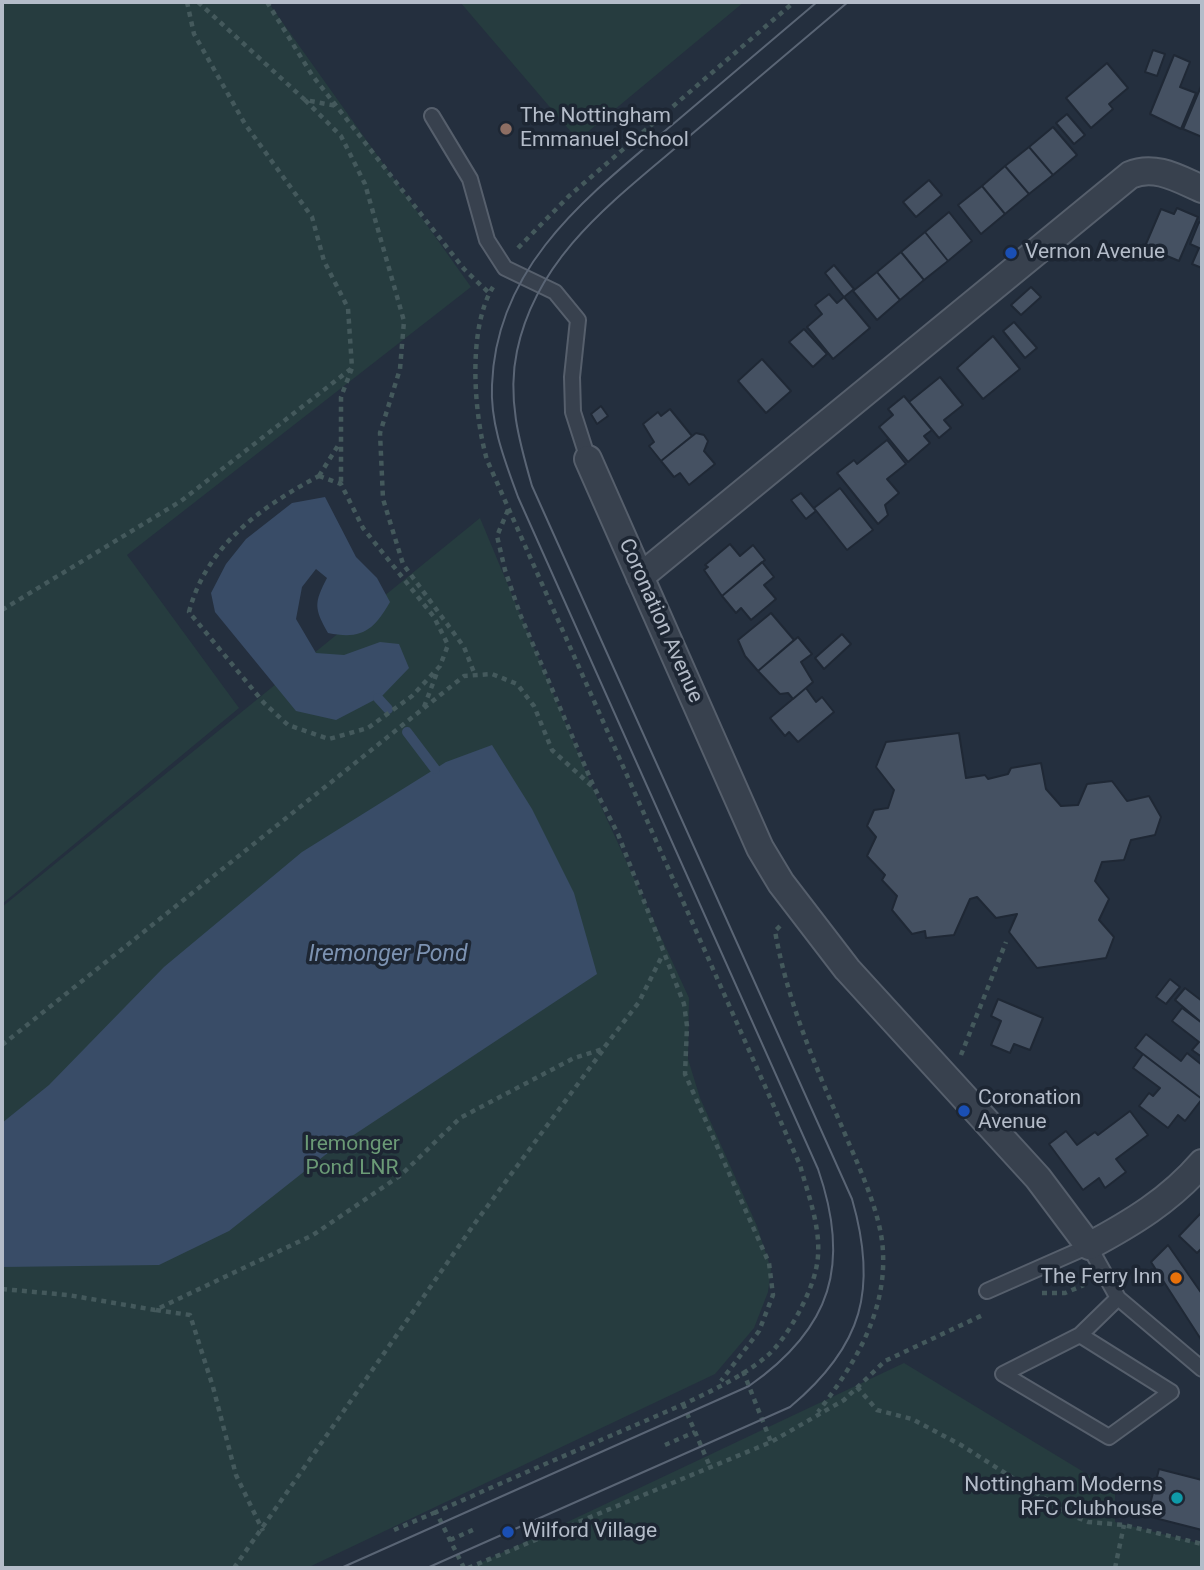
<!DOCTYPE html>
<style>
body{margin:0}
#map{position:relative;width:1204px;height:1570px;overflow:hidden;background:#242f3e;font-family:Roboto,sans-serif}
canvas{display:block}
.frame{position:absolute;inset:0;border:4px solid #b4bcc9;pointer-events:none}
</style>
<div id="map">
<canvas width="1204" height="1570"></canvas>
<div class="frame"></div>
</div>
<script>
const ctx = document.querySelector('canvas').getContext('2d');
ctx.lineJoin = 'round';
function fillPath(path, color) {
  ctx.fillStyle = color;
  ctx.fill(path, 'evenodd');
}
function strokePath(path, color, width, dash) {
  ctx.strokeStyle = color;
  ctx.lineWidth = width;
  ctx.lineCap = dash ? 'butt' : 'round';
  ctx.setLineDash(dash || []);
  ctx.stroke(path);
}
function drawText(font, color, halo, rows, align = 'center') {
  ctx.font = font + ' Roboto,sans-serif';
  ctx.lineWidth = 7;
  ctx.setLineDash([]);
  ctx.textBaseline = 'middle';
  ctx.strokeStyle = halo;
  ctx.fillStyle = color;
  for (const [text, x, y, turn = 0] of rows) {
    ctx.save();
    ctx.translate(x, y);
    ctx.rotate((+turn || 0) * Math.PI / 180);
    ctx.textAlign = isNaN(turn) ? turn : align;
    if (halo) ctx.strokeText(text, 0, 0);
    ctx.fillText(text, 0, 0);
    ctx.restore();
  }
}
fillPath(new Path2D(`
 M2,2H268L471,287L127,555L239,708L2,904Z
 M460,2H744L578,140Z
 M480,518L594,791L689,998L688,1059L700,1098L757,1226L771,1269L768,1292L754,1328L715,1374L307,1568H2V907Z
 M904,1363L1115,1491V1522L1202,1544V1568H470Z`), '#263c3f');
fillPath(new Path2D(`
 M325,497L356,557L377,578L390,602C374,630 362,640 328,633C314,608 314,603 327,578L316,569L302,587L296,619L316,653L344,655L380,642L399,644L409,668L382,696L336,720L296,711L215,612L211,593L226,564L246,539L292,503Z
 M492,745L532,809L574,893L597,974L334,1148L229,1231L159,1265L2,1267V1123L49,1085L164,967L302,852L446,762Z`), '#394c67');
strokePath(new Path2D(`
 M378,698L388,709
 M407,732L435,769`), '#394c67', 10);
const building = new Path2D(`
 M1153,50L1165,54L1157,76L1145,72Z
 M1174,55L1190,62L1180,87L1196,93L1181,129L1150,114Z
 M1107,63L1128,88L1109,104L1113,109L1091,128L1066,98Z
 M1202,84V137L1183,129Z
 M1067,114L1085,135L1074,144L1056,123Z
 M1053,127L1077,155L1053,175L1029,147Z
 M1029,147L1053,175L1029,194L1005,166Z
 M1005,166L1029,194L1005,214L982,186Z
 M929,180L942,195L916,217L903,202Z
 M982,186L1005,214L981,234L958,205Z
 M1177,208L1198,217L1179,261L1155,251L1153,255L1143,251L1161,209L1174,214Z
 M949,212L972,241L948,261L925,232Z
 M1199,222L1202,223V268L1192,264L1199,248L1190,244Z
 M925,232L948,261L924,280L901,252Z
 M901,252L924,280L900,300L877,272Z
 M834,265L854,289L844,297L825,273Z
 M877,272L900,300L877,320L853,291Z
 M1031,287L1041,297L1021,315L1011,305Z
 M829,294L837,303L844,297L870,328L833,359L807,327L822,314L815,305Z
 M1014,322L1037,348L1025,358L1003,331Z
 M804,329L827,354L813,367L789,342Z
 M993,336L1020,369L983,399L957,368Z
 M762,359L791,391L766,413L738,381Z
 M940,377L963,405L944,420L951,428L939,438L909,402Z
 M904,396L932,430L924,436L930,443L908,462L879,427L893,415L888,409Z
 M601,406L608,416L597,424L591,414Z
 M670,409L692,436L661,461L649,446L654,442L643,424L658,412L661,416Z
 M696,433L704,435L708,441L704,451L715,464L689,485L680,473L674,477L661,461Z
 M887,440L906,464L887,479L899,493L885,505L888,515L878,524L837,473L854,460L857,464Z
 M840,488L873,530L847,550L814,508Z
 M801,493L816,511L806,519L791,500Z
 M730,544L740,556L753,545L765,560L722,596L704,570L708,567L705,565Z
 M762,562L774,577L764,585L776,599L751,620L741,608L736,613L722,596Z
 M771,613L794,640L758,671L745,656L738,640Z
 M842,634L851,644L824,669L815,658Z
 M798,637L812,654L801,662L813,682L793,699L788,693L780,694L758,671Z
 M806,688L816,702L822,697L834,712L798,742L789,732L785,736L770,718Z
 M959,733L966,778L985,775L988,779L1008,774L1011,768L1041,763L1046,789L1061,806L1078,805L1087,784L1112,781L1127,801L1149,796L1161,817L1155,835L1131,840L1124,860L1102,862L1095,881L1109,899L1099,920L1114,937L1106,958L1037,968L1009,932L1017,914L996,918L977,897L970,899L954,935L926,938L925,931L912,934L892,910L897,896L882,880L885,875L867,856L876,837L867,826L874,810L888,808L894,790L876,767L886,742Z
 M1170,979L1180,987L1166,1004L1156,997Z
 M1185,988L1202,1001V1023L1175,1000Z
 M998,999L1043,1018L1030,1050L1014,1044L1010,1053L991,1045L1001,1021L991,1016Z
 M1182,1008L1202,1023V1057L1192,1050L1199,1042L1172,1021Z
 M1146,1034L1181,1061L1187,1053L1202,1065V1099L1135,1048Z
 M1143,1054L1202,1099L1185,1121L1178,1115L1168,1128L1139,1106L1149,1093L1153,1096L1160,1088L1133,1068Z
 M1130,1111L1148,1135L1116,1159L1126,1172L1105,1188L1099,1178L1083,1190L1049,1144L1066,1131L1077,1145L1095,1132L1098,1135Z
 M1202,1212V1248L1197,1253L1179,1236Z
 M1168,1245L1202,1294V1341L1151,1262Z
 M1159,1469L1202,1480V1530L1147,1516Z`);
fillPath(building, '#455162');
strokePath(building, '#1f2835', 2);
const lane = new Path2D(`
 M432,116L470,179L487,240L505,268L555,292L578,320L572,377L573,412L588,459
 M987,1291L1089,1246L1118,1298L1202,1369
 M1080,1335L1003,1374L1109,1437L1171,1392L1080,1335L1118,1298`);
const street = new Path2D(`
 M588,459L760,848L781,883L847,969L1038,1178L1089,1246C1132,1223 1170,1200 1202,1163
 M640,577L1130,175C1155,164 1179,179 1202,189`);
strokePath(lane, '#565f6c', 18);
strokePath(street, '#565f6c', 30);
strokePath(new Path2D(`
 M187,2L194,34L245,124L312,217L324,261L348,308L352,368L341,397V484
 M198,2L305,100L337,106
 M267,2L312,75L464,269L489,293
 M305,100L341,136L365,184L404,321L400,369L380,433L383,499L403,564L464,647L475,675
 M518,248L569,196L794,2
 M319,476L341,484L363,528L434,617L448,645L440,666L412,696L368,728L329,739L288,725L264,703L189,612C206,546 262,506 319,476Z
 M319,476L339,444
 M508,510L497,536L505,570L520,614L593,785
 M2,610L181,501L352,368
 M424,707L438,670
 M780,926L775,931C787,1000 814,1063 842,1127C857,1163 882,1214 883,1253C886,1314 854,1365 818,1412
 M2,1045L464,676L492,674L517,684L534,706L552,750L595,789L618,834L684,1004L687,1026L685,1074L769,1263L773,1295L759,1331L721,1381
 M961,1055L1006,942
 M2,1289L68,1295L155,1310L313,1235L401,1175L460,1118L574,1058L603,1049L639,1002L663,954
 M1042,1293H1065L1084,1285
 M156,1310L190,1315L213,1387L236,1475L263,1531
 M743,1371L771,1442
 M857,1387L877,1410L912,1419L961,1445L1071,1515L1088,1522L1124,1525L1202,1544
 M683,1404L711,1469
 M665,1445L695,1432
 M394,1530L436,1512
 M450,1540L475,1529
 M234,1568L475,1223L603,1050
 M464,1568L436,1512C501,1483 566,1455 631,1427C672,1409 733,1385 767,1356C787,1339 811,1294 816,1269C824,1235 809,1198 800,1165L487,460C474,415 467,329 493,287
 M468,1568L771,1442L844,1400L885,1361L985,1314
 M1115,1568L1124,1525`), '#44595c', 4.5, [5, 5]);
strokePath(lane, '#38414e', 14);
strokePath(street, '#38414e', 26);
strokePath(new Path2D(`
 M341,1568L749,1386C832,1328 851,1264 818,1169L518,497C505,461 490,424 492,385C496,265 588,196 672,125C720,84 769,43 817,2
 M427,1568L790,1407C863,1346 878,1289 852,1199L532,486C519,441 507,398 517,351C537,255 616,199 686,139C740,93 794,48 848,2`), '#5a6575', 2);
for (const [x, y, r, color] of [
 [506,129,7,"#8d6e63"],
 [1011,253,7,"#1a4fb4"],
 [964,1111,7,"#1a4fb4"],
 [1176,1278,7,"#e8710a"],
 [1177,1498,7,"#0f9aa8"],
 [508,1532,7,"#1a4fb4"]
]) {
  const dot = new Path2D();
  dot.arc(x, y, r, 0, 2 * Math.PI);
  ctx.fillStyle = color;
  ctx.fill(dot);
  strokePath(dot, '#1d2633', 2.5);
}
drawText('21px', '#b4bcc9', '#1d2633', [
 ["The Nottingham",520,117],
 ["Emmanuel School",520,141],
 ["Vernon Avenue",1025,253],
 ["Coronation",978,1099],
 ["Avenue",978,1123],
 ["The Ferry Inn",1162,1278,"right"],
 ["Nottingham Moderns",1163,1486,"right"],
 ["RFC Clubhouse",1163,1510,"right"],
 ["Wilford Village",522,1532]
], 'left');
drawText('21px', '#b4bcc9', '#1d2633', [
 ["Coronation Avenue",660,621,66]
]);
drawText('21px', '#6b9a76', '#1d2633', [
 ["Iremonger",352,1145],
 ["Pond LNR",352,1169]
]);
drawText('italic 23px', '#7c92b1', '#1d2633', [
 ["Iremonger Pond",388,955]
]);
</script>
